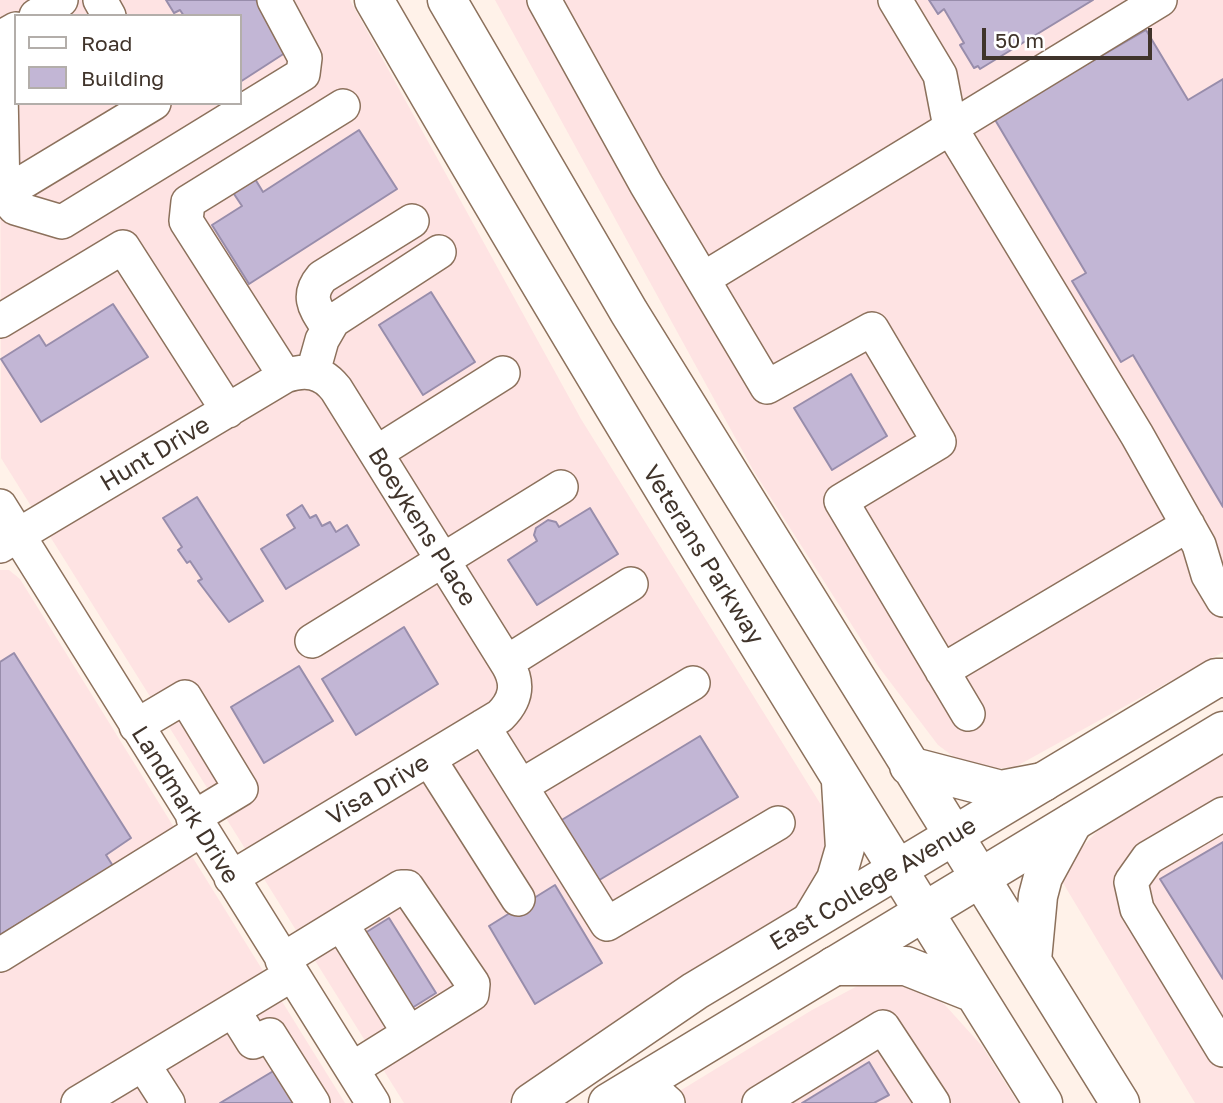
<!DOCTYPE html>
<style>
body{margin:0}
#map{position:relative;width:1223px;height:1103px;overflow:hidden;background:#fff2e9;font-family:"Golos Text",sans-serif}
canvas{display:block}
.legend{position:absolute;left:14px;top:14px;width:228px;height:91px;box-sizing:border-box;background:#fff;border:2px solid #b3aeaa;margin:0;padding:9px 12px;list-style:none;font-size:21px;color:#40342b}
.legend li{display:flex;align-items:center;gap:14px;height:35px}
.legend b{width:35px;border:2px solid #b3aeaa}
.scale{position:absolute;left:982px;top:28px;width:170px;height:32px;box-sizing:border-box;border:4px solid #40342b;border-top:0;padding-left:9px;font-size:21px;line-height:24px;white-space:nowrap;color:#40342b;-webkit-text-stroke:5px #fff;paint-order:stroke}
</style>
<div id="map">
<canvas width="1223" height="1103"></canvas>
<ul class="legend">
<li><b style="height:9px;background:#fff"></b>Road</li>
<li><b style="height:19px;background:#c2b6d5"></b>Building</li>
</ul>
<div class="scale">50 m</div>
</div>
<script>
const ctx = document.querySelector('canvas').getContext('2d');
ctx.lineJoin = 'round';
function fillPath(path, color) {
  ctx.fillStyle = color;
  ctx.fill(path, 'evenodd');
}
function strokePath(path, color, width, dash) {
  ctx.strokeStyle = color;
  ctx.lineWidth = width;
  ctx.lineCap = dash ? 'butt' : 'round';
  ctx.setLineDash(dash || []);
  ctx.stroke(path);
}
function drawText(font, color, halo, rows, align = 'center') {
  ctx.font = font + ' "Golos Text",sans-serif';
  ctx.lineWidth = 5;
  ctx.setLineDash([]);
  ctx.textBaseline = 'middle';
  ctx.strokeStyle = halo;
  ctx.fillStyle = color;
  for (const [text, x, y, turn = 0] of rows) {
    ctx.save();
    ctx.translate(x, y);
    ctx.rotate((+turn || 0) * Math.PI / 180);
    ctx.textAlign = isNaN(turn) ? turn : align;
    if (halo) ctx.strokeText(text, 0, 0);
    ctx.fillText(text, 0, 0);
    ctx.restore();
  }
}
fillPath(new Path2D(`
 M0,0H350L581,419L823,808L830,845L808,896L793,911L508,1103H404L1,458ZM16,16H240V103H16Z
 M495,0H1223V652L1015,767L989,769L962,763L938,745L878,666L753,470Z
 M0,570H9L20,579L345,1103H0Z
 M1223,750V1103H1195L1060,878L1072,858L1105,823Z
 M865,982L921,987L945,1005L982,1046L1018,1103H660L812,1010Z`), '#fee3e3');
const building = new Path2D(`
 M166,0H256L288,51L240,82V16H184L180,10L174,13Z
 M929,0H1093L980,69L978,66L974,68L960,45L964,43L944,9L938,14Z
 M1146,30L1188,100L1223,79V507L1133,355L1121,362L1072,281L1086,273L994,118Z
 M359,130L397,189L249,284L212,225L242,206L230,188L252,174L263,192Z
 M431,292L475,362L423,395L379,325Z
 M113,304L148,357L41,422L1,359L39,335L46,346Z
 M851,374L887,436L832,470L794,408Z
 M197,497L263,601L229,622L198,581L202,579L190,561L187,563L178,550L182,547L163,518Z
 M302,505L310,518L316,515L322,526L330,522L336,532L347,525L359,545L286,589L261,549L295,528L287,515Z
 M590,508L618,554L537,605L508,560L537,541L534,535L536,528L548,520L556,522L559,527Z
 M404,627L438,684L356,735L322,679Z
 M14,653L131,838L106,855L113,866L0,935V662Z
 M299,666L333,721L264,763L231,707Z
 M700,736L738,797L596,882L560,821Z
 M1223,842V979L1160,879Z
 M555,885L602,963L535,1004L489,926Z
 M389,918L436,993L404,1013L357,938Z
 M869,1062L889,1095L874,1103H802Z
 M280,1067L301,1103H220Z`);
fillPath(building, '#c2b6d5');
strokePath(building, '#988dab', 2);
const minor = new Path2D(`
 M100,0L109,16
 M544,0L646,184L767,387L872,329L939,442L841,501L968,714
 M895,0L940,75L950,127L1137,435L1199,545L1208,575L1223,600
 M36,16L61,0
 M16,29L0,38L3,195L15,208L62,222L303,74L305,58L274,0
 M0,196L154,103
 M703,279L1160,0
 M0,321L123,247L228,411
 M328,328C316,309 305,297 322,277L412,221
 M313,372L322,340L333,321L439,252
 M285,376L186,221L188,202L343,106
 M376,453L503,373
 M0,506L373,1103
 M0,546L285,376C305,369 322,371 336,389L508,665C519,684 516,700 500,716L231,878
 M312,641L561,487
 M507,662L631,584
 M942,671L1188,525
 M136,726L185,697L241,789L193,818
 M483,726L607,924L778,823
 M429,759L518,899
 M521,786L693,683
 M1223,814L1148,858L1131,882L1137,909L1223,1050
 M342,925L409,1033
 M0,955L201,830
 M282,960L401,887H407L473,984L472,994L352,1069
 M233,1010L253,1042L270,1035L313,1103
 M143,1064L168,1103
 M628,1092L660,1096L668,1103
 M78,1103L291,975
 M759,1103L883,1027L933,1103`);
const major = new Path2D(`
 M531,1103L695,991L1216,678H1223
 M608,1103L1223,731`);
const highway = new Path2D(`
 M374,0C589,373 815,738 1043,1103
 M447,0L629,312L1120,1103
 M909,766L1001,790L1043,782
 M812,919L836,879L845,848L841,782
 M1032,960L1038,896L1043,877L1073,822
 M834,966H906L974,993`);
strokePath(minor, '#8c715c', 36);
strokePath(major, '#8c715c', 41);
strokePath(highway, '#8c715c', 41);
strokePath(minor, '#fff', 33);
strokePath(major, '#fff', 38);
strokePath(highway, '#fff', 38);
drawText('24px', '#40342b', '#fff', [
 ["Hunt Drive",155,454,-31],
 ["Boeykens Place",422,527,58],
 ["Veterans Parkway",703,555,58],
 ["Visa Drive",378,790,-31],
 ["Landmark Drive",185,805,58],
 ["East College Avenue",873,884,-31]
]);
</script>
